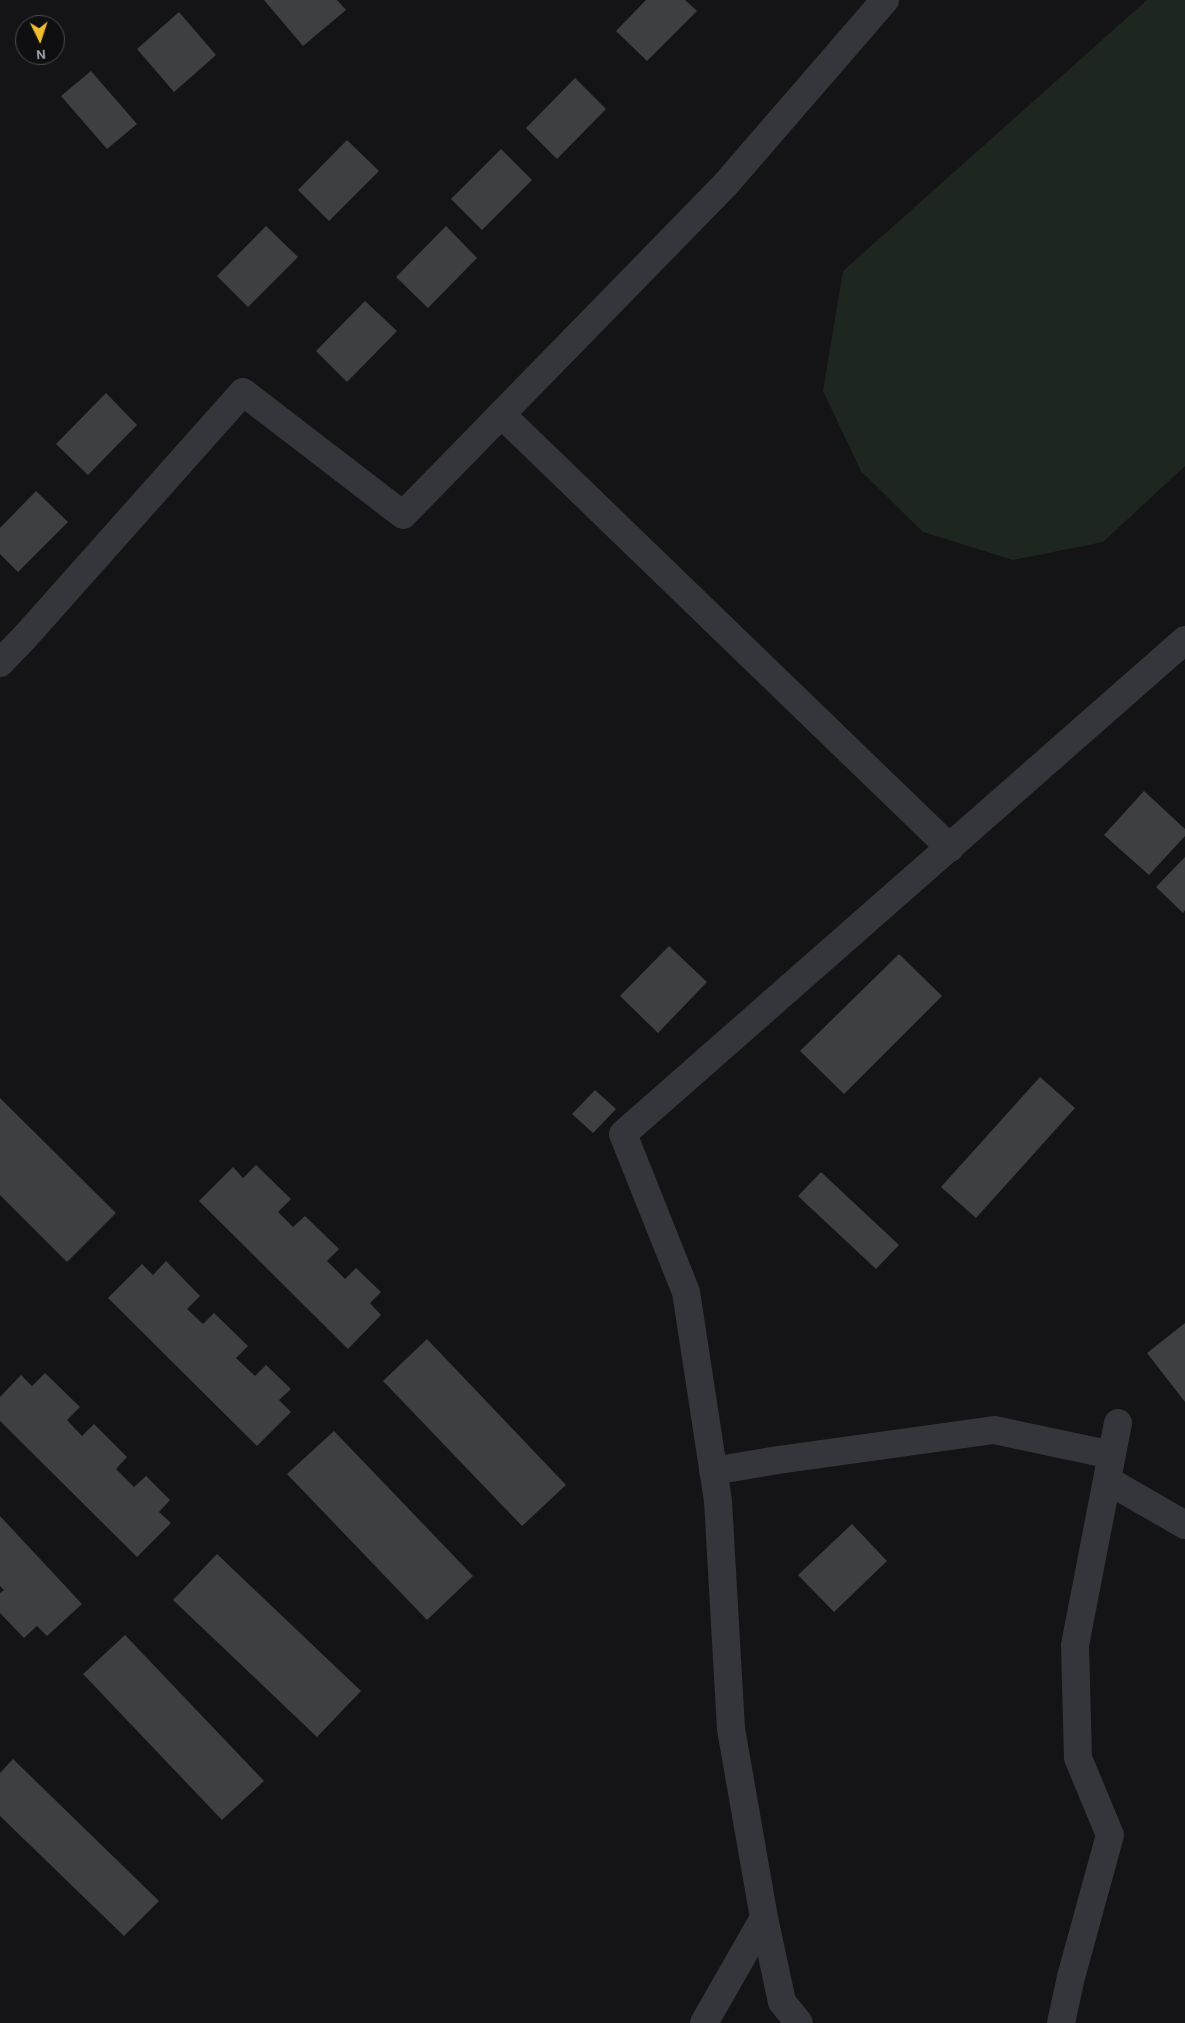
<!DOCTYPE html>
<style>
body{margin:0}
#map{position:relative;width:1185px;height:2023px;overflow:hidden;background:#141416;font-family:Karla,sans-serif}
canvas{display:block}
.north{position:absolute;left:15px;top:15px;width:50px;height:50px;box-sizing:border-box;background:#0f0f11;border:1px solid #4b4d53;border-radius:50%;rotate:176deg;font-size:14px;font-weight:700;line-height:20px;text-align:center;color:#a6aab6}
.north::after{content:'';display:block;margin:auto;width:18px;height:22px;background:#f2bc30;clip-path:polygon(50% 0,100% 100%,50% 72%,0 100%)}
</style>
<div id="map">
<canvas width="1185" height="2023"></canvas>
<div class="north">N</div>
</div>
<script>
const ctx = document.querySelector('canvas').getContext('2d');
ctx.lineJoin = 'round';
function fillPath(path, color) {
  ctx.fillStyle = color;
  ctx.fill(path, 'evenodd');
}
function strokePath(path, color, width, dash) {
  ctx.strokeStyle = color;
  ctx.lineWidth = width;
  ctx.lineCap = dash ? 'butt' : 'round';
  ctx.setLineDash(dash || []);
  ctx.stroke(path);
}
fillPath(new Path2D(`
 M1147,0H1185V466L1103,542L1013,560L923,532L861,471L823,391L843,271Z`), '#1e2620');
fillPath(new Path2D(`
 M264,0H337L346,10L303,46Z
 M646,0H685L697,11L647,61L616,31Z
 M179,12L216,55L174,92L137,49Z
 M91,71L137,124L107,149L61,96Z
 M575,78L606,109L557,159L526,128Z
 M347,140L379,171L329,221L298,190Z
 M501,149L532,180L482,230L451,199Z
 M266,226L298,257L248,307L217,276Z
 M446,226L477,258L428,308L396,277Z
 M365,301L397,331L347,382L316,351Z
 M106,393L137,425L88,475L56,444Z
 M36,491L68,522L18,572L0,554V528Z
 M1144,791L1185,829V836L1149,875L1104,835Z
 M1185,857V910L1183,913L1156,887Z
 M669,946L707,982L658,1033L620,996Z
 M899,954L942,996L844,1094L800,1051Z
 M1040,1077L1075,1108L976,1218L941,1187Z
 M595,1090L616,1109L593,1133L572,1114Z
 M0,1098L116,1213L67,1262L0,1195Z
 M256,1165L291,1199L278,1212L293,1227L305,1216L339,1249L327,1261L345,1279L356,1268L381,1292L370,1303L381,1315L348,1349L199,1201L233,1167L243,1178Z
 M821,1172L899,1245L876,1269L798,1196Z
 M166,1261L200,1296L187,1309L203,1324L214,1313L248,1346L236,1358L255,1376L266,1365L291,1389L279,1400L291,1412L257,1446L108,1298L142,1264L153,1275Z
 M1185,1323V1402L1147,1353Z
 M427,1339L566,1485L522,1526L383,1381Z
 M45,1373L80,1407L67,1420L82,1436L94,1424L127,1457L116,1469L134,1487L146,1476L170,1500L159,1512L171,1523L137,1557L0,1421V1397L21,1375L32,1386Z
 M334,1431L473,1576L427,1620L287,1474Z
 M0,1516L82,1604L47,1636L37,1626L24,1638L0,1613V1593L4,1590L0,1586Z
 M852,1524L887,1561L834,1612L798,1575Z
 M217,1554L361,1691L317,1737L173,1600Z
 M125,1635L264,1781L222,1820L83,1674Z
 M13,1759L159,1901L124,1936L0,1816V1773Z`), '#3e3f43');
strokePath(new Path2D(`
 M502,415L950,848
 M0,663L25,637L243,392L403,515L725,185L885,0
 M713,1471L778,1460L994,1430L1112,1455
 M1107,1480L1185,1525
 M704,2023L764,1918
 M799,2023L782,2002L764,1918L731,1729L718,1501L686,1292L623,1134L1185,640
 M1061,2023L1071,1977L1110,1835L1078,1758L1075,1645L1118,1423`), '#35363b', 28);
</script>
